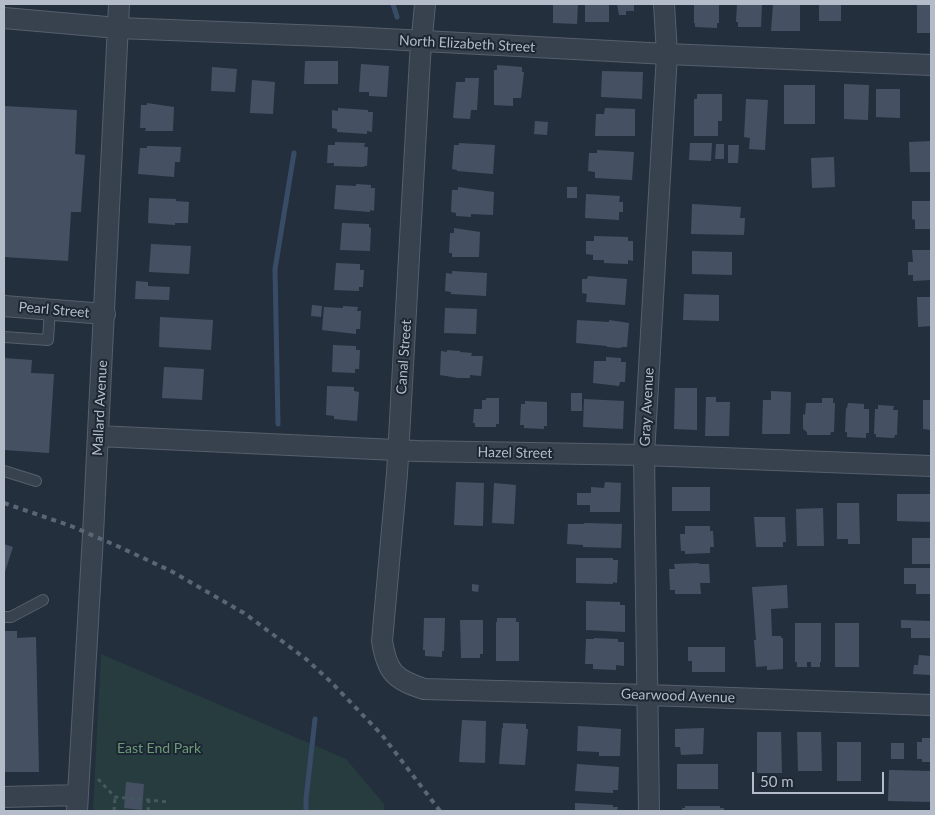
<!DOCTYPE html>
<style>
body{margin:0}
#map{position:relative;width:935px;height:815px;overflow:hidden;background:#242f3e;font-family:Lato,sans-serif}
canvas{display:block}
.frame{position:absolute;inset:0;border:5px solid #b4bcc9;pointer-events:none}
.scale{position:absolute;left:752px;top:772px;width:132px;height:22px;box-sizing:border-box;border:2px solid #b4bcc9;border-top:0;padding-left:6px;font-size:15px;line-height:18px;white-space:nowrap;color:#b4bcc9;-webkit-text-stroke:4px #1d2633;paint-order:stroke}
</style>
<div id="map">
<canvas width="935" height="815"></canvas>
<div class="frame"></div>
<div class="scale">50 m</div>
</div>
<script>
const ctx = document.querySelector('canvas').getContext('2d');
ctx.lineJoin = 'round';
function fillPath(path, color) {
  ctx.fillStyle = color;
  ctx.fill(path, 'evenodd');
}
function strokePath(path, color, width, dash) {
  ctx.strokeStyle = color;
  ctx.lineWidth = width;
  ctx.lineCap = dash ? 'butt' : 'round';
  ctx.setLineDash(dash || []);
  ctx.stroke(path);
}
function drawText(font, color, halo, rows, align = 'center') {
  ctx.font = font + ' Lato,sans-serif';
  ctx.lineWidth = 4;
  ctx.setLineDash([]);
  ctx.textBaseline = 'middle';
  ctx.strokeStyle = halo;
  ctx.fillStyle = color;
  for (const [text, x, y, turn = 0] of rows) {
    ctx.save();
    ctx.translate(x, y);
    ctx.rotate((+turn || 0) * Math.PI / 180);
    ctx.textAlign = isNaN(turn) ? turn : align;
    if (halo) ctx.strokeText(text, 0, 0);
    ctx.fillText(text, 0, 0);
    ctx.restore();
  }
}
fillPath(new Path2D(`
 M101,654L346,759L384,804V811H93Z`), '#263c3f');
strokePath(new Path2D(`
 M393,4L397,17
 M278,424L275,269L294,153
 M306,811V799L315,719`), '#394c67', 5);
fillPath(new Path2D(`
 M553,4H578L577,24L553,23Z
 M585,4H609V22H585Z
 M617,4H634V11H626V15H619Z
 M694,4H719V23H717V28L695,27V23H694Z
 M737,4H762L761,27H738V22H736Z
 M773,4H800V31H771Z
 M819,4H841V21H819Z
 M917,4H931V33H917Z
 M305,61H338V84H304Z
 M361,64L389,66L387,97L369,96V92H359Z
 M497,65L522,67V72H524L521,98H513V106L494,105V70H497Z
 M212,67L237,69L235,92L211,91Z
 M602,71L643,72L642,99L601,97Z
 M465,78H479L477,110H471L470,119L453,118L456,82H465Z
 M252,80L275,82L273,114L250,113Z
 M844,84L869,85L868,120L844,119Z
 M784,85H815V124H784Z
 M876,89H900V118L876,117Z
 M697,94H722V121H718V136H694V99H697Z
 M746,99L768,100L765,150L749,149L750,138L744,137Z
 M147,103L174,107L173,131H145L146,128H140L141,105H147Z
 M4,106L77,110L75,154L85,155L81,212H71L68,261L4,257Z
 M338,108L368,110V112H373L372,132L367,131V134L337,132V129L332,128V110L338,111Z
 M605,108L635,109V136H595L596,114H604Z
 M535,121L548,122L547,135L534,134Z
 M931,141V172H910L909,142Z
 M335,142L365,143L364,147H368L367,166H364V167L334,166V163H327L328,145H335Z
 M459,143L495,145L493,174L457,171V170L452,169L454,145H459Z
 M690,143H712L711,161L689,160Z
 M716,144H724V159H715Z
 M728,145H739L738,163H728Z
 M147,146L181,147L180,162H175L174,177L138,174L140,148H147Z
 M597,150L634,152L632,180L595,178V172L588,171L589,153H597Z
 M834,157L835,187L812,188L811,158Z
 M356,184L371,185V188H375L374,211L370,210V212L334,209L336,185L356,186Z
 M458,187L494,192L493,215L471,214V217L456,216V213L451,212L452,190H458Z
 M567,187H577V198H567Z
 M586,194L620,196L619,202H623V212H619V220L585,218Z
 M149,198L176,199V201L189,202L188,223H175V225L148,223Z
 M912,201H931V229H915V220L912,219Z
 M692,204L741,207L740,218H745L744,235L691,234Z
 M342,223L369,224V227L371,228L370,251L340,250Z
 M454,228L480,232L479,257H452V253H449L450,233H454Z
 M594,236L628,237V241H633V261L628,260V264L604,263V260H593V255L586,254V241H594Z
 M151,244L191,246L189,274L149,272Z
 M912,250H931V280L913,281V275H908V262H913Z
 M692,251L732,252V275L692,274Z
 M336,263L360,264V270H364L363,287H359V291L334,290Z
 M452,271L487,273L486,296L451,294V292L445,291L446,273L452,274Z
 M588,276L627,279L625,305L586,302L587,294L582,293V279H587Z
 M136,281L148,282V286L170,287L169,300L135,299Z
 M684,294L719,295V321L683,320Z
 M917,297H931V326L918,327Z
 M312,305L322,306L321,317L311,316Z
 M343,306L358,307L357,311H361L360,329H356V334L322,330L324,307L343,308Z
 M445,308L477,309L476,334L444,333Z
 M160,317L213,320L211,350L159,347Z
 M577,320L609,322V320L629,323L627,347H621V348L607,347V346L576,343Z
 M333,345L356,346V350H360L359,369H355V373L332,372Z
 M447,350L460,351V352L472,353L471,356H483L481,376L470,375V378H458L440,375L441,351L447,352Z
 M606,357L621,358V362H626L625,382H620L619,386L593,383L594,361H606Z
 M4,358L32,360L31,373L54,374L49,453L4,450Z
 M164,367L204,369L202,400L162,398Z
 M327,386L354,387V391L359,392L357,421L334,419V416L326,415Z
 M675,388H697V430L674,429Z
 M771,391L791,392L790,434H762L763,400H771Z
 M571,393H582V411H571Z
 M706,397H716V402H730L729,436H705Z
 M486,398H499V424H496V427H475V423H473L474,409H482V400H486Z
 M822,398H833V403H835L834,432H831L830,435H807V432L803,429V414L805,415L806,403H822Z
 M584,399L624,401L623,429L583,427Z
 M923,400H931V430L923,429Z
 M525,401L547,402V426H544V429L524,428V425H520L521,404H525Z
 M848,403L864,404V409H869V433H866V438L847,437V432H845L846,408H847Z
 M878,405L894,406L893,410H898L897,435H895L894,438L876,437V434H874L875,409H878Z
 M456,482L484,483L483,526L454,525Z
 M605,482L621,483L620,512H590V505H577V493H591V487L604,488Z
 M494,483L516,485L514,524L492,523Z
 M672,487H710V511H672Z
 M897,494H931V522L897,521Z
 M837,503H859L860,544H848V539H837Z
 M823,508L824,546H797L796,509Z
 M754,517H785L786,542H783V547H756Z
 M584,523L622,524L621,548L583,547V545L567,544L568,524H584Z
 M685,526H710V531H713L714,547H710V553L685,554V551H681L680,534H685Z
 M912,538H931V564H912Z
 M4,544L13,547L4,575Z
 M576,558H613V560H618L617,583L613,582V584L576,583Z
 M699,563V564H709L710,583H700L701,594H675V590H670L669,569H675L674,564Z
 M904,568H931V594H916V584H904Z
 M472,584L479,585L478,592L472,591Z
 M787,585L788,608L771,609L772,636H781V638H783V669L767,670V666L756,667L754,640H756L752,587Z
 M586,601L620,602V605H625V632L586,630Z
 M424,618H445L444,651H442V657L425,656V650H423Z
 M497,618H516V622H519V661H496V622H497Z
 M460,620H483V654H480V658H461Z
 M901,620L931,621V638H911V628H901Z
 M795,623H821V662H820V667H811V662H807V667H797V662H795Z
 M835,623H859V667H835Z
 M4,631H17V638L36,637L39,772H4Z
 M594,638L618,639V642H624V666L616,665V670L593,669V664H585L586,639H594Z
 M688,647H725V672H692V661H688Z
 M919,655L931,656V675L913,674L914,665H918Z
 M462,720L486,721L485,763L459,762Z
 M503,723L526,724V729H528L525,765L499,764L502,728H503Z
 M578,726L621,729L620,756H599V752L577,751Z
 M704,728L703,754L681,755L680,747H675V729Z
 M757,732H781L782,773H757Z
 M797,732H821L822,771H798Z
 M922,738H931V762H922V759H917V742H922Z
 M837,742H861V781H837Z
 M891,743H904V759H891Z
 M577,764L619,767L618,790H613V793L575,791Z
 M677,764H718V789H677Z
 M889,770L931,771V802L888,801Z
 M126,782L144,784L142,810L124,808Z
 M575,803L613,805V807H618L617,811H575Z
 M685,806H720V808H724V811H682V808H685Z`), '#455162');
const lane = new Path2D(`
 M4,337L48,340L50,309
 M4,471L36,481
 M4,617H11L43,600`);
const street = new Path2D(`
 M425,4L420,58L397,474L382,641C387,672 394,679 424,689L648,695L931,705
 M4,18L118,28L349,37L667,54L931,65
 M4,306L105,314
 M98,436L417,451L644,455L931,466
 M4,797L78,795
 M77,811L93,535L119,4
 M649,811L644,455L667,54L664,4`);
strokePath(lane, '#565f6c', 12);
strokePath(street, '#565f6c', 22);
strokePath(new Path2D(`
 M98,779L115,797L170,802
 M114,811L115,797
 M148,811L149,800`), '#44595c', 3, [4, 4]);
strokePath(lane, '#38414e', 10);
strokePath(street, '#38414e', 20);
strokePath(new Path2D(`
 M4,503L71,526L115,545L171,571L244,613L306,659L331,682L382,735L440,811`), '#5a6575', 4, [5, 5]);
drawText('14px', '#b4bcc9', '#1d2633', [
 ["North Elizabeth Street",467,44,3],
 ["Pearl Street",54,310,5],
 ["Canal Street",404,357,-86],
 ["Gray Avenue",647,407,-87],
 ["Mallard Avenue",100,408,-87],
 ["Hazel Street",515,453,1],
 ["Gearwood Avenue",678,696,2]
]);
drawText('14px', '#6b9a76', '#1d2633', [
 ["East End Park",159,748]
]);
</script>
